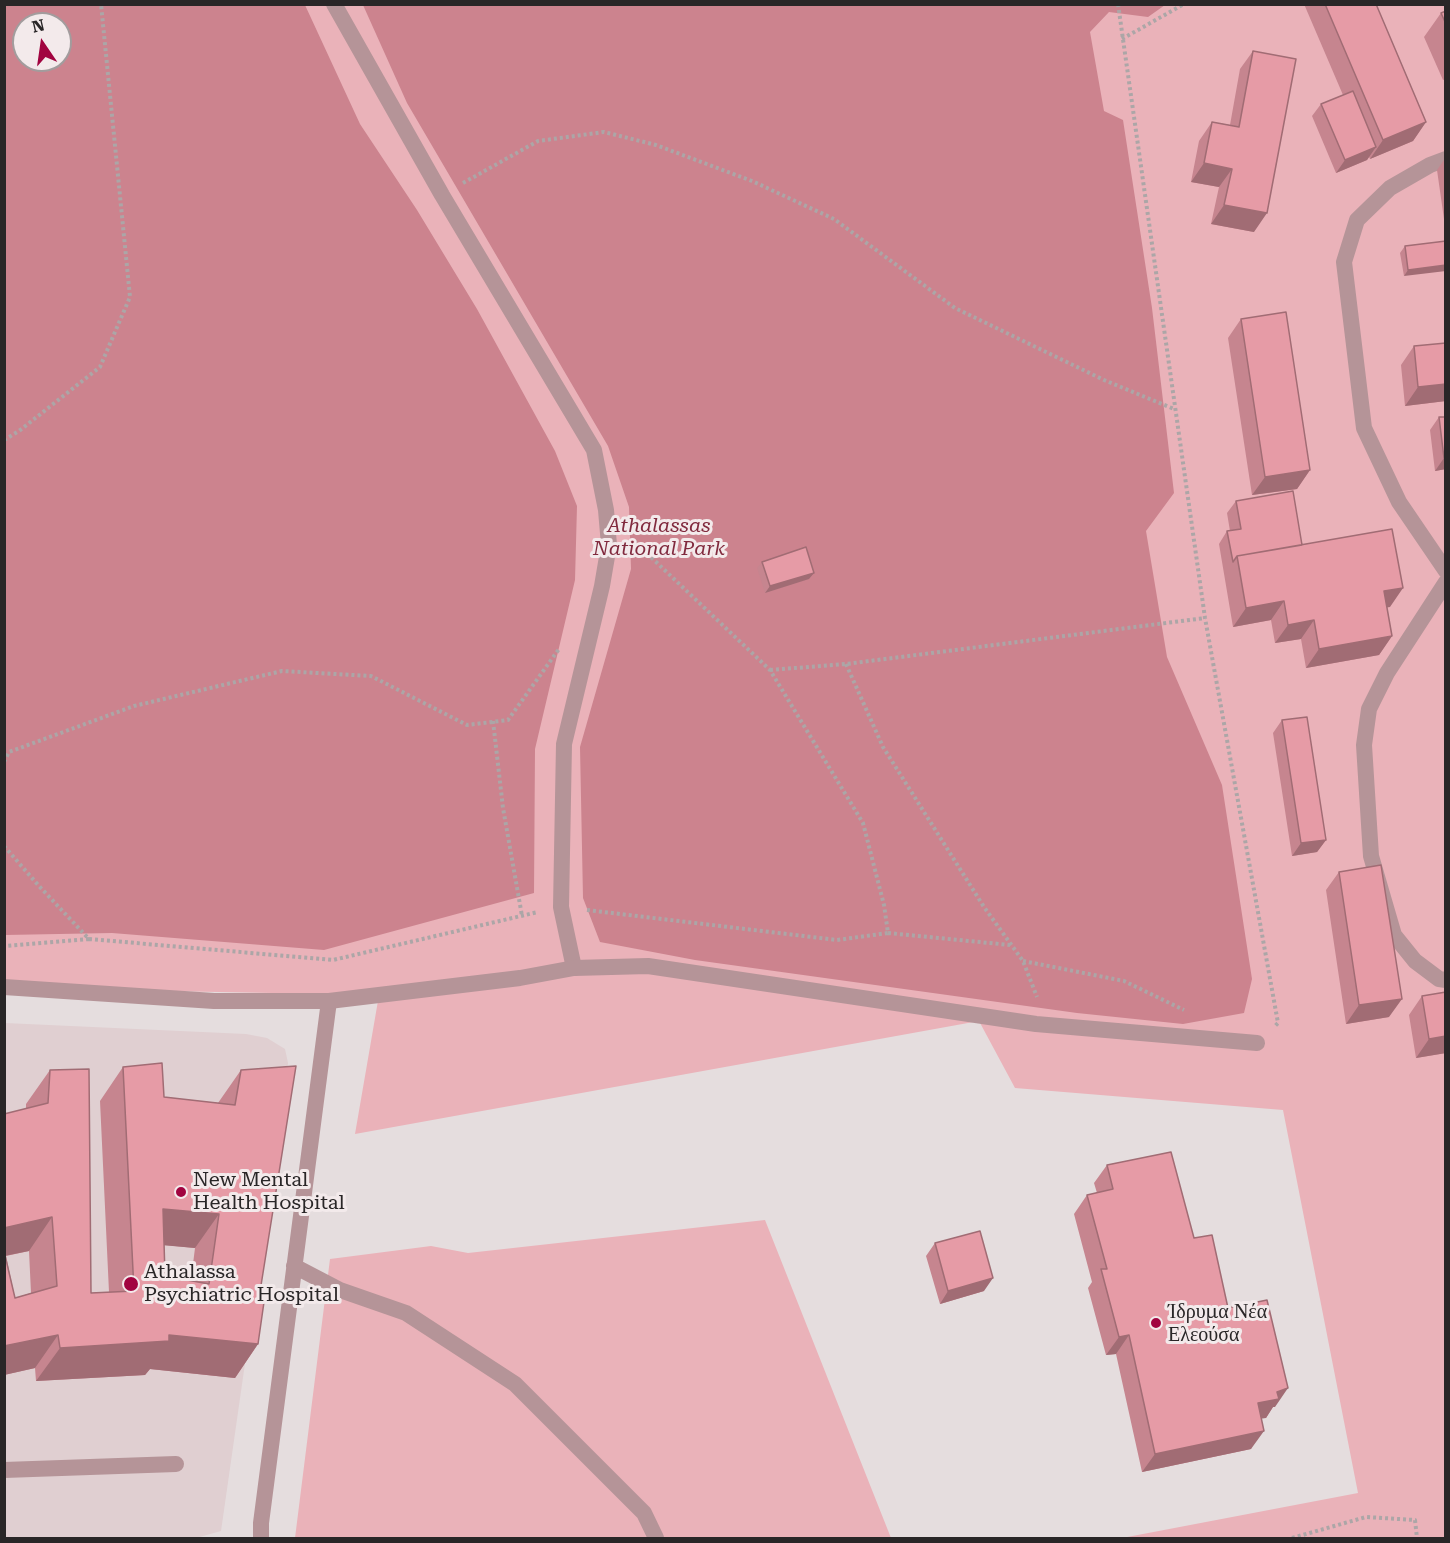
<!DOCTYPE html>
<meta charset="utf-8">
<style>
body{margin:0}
#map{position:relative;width:1450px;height:1543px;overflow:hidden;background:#e5ddde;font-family:"Roboto Serif",serif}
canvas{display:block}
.frame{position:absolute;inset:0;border:6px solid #292627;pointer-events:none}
.north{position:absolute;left:12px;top:12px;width:60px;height:60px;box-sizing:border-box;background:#f3eaeb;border:2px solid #a29c9d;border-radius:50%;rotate:347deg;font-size:16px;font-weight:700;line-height:24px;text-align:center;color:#292627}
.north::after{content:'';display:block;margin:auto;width:21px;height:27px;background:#a10440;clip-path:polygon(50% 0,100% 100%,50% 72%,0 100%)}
</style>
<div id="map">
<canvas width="1450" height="1543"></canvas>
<div class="frame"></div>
<div class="north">N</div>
</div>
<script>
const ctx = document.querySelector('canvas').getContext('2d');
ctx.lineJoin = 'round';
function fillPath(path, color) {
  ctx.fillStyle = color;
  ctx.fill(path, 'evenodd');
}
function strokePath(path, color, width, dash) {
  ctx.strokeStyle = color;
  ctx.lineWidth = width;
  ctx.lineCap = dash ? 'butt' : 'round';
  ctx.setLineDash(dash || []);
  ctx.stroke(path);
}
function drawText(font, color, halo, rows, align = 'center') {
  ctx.font = font + ' "Roboto Serif",serif';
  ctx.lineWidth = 6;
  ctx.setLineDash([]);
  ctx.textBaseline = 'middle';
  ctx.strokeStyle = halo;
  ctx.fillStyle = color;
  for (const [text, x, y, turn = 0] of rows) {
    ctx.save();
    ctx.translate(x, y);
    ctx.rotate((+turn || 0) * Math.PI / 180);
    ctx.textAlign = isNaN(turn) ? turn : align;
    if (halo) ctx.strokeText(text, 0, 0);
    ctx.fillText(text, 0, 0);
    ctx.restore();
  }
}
fillPath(new Path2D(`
 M5,1023L246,1034L267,1038L285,1049L288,1063L221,1531L196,1538H5Z`), '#e0cfd1');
fillPath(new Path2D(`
 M5,5H1445V1538H1122L1358,1493L1283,1110L1015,1088L979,1021L355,1134L379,995L5,988ZM24,24H60V60H24Z
 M765,1220L891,1538H295L330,1259L431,1246L468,1253Z`), '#eab2b9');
fillPath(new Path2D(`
 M4,5H305L360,124L417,210L477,309L555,451L577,506L575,580L535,749L534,893L324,950L112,933L5,935ZM24,24H60V60H24Z
 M363,5H1165L1148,17L1109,12L1090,32L1104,111L1123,120L1152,308L1174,493L1146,531L1167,657L1222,785L1252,979L1244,1013L1183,1024L1077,1013L695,960L600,942L583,898L580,747L631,569L629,507L608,446L407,103Z`), '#cc838e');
strokePath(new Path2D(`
 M1118,4L1205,618L1278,1023L1274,1027
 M1122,39L1184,4
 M463,183L538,141L604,132L656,145L752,181L834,219L955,308L1104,380L1174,409
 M4,440L19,431L100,367L130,297L101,4
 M846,664L883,747L984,907L1023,961L1037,997
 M770,670L846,664L1205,618
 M493,721L503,808L522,916
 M4,762L9,752L134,706L282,671L371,676L467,725L508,720L559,649
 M4,846L39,886L89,939L4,946
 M587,910L837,940L888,933L884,905L863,823L770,670L635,542
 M888,933L1010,945
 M89,939L333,960L538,912
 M1023,961L1124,981L1184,1010
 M1292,1538L1366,1517L1415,1520L1417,1538`), '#aca6a7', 4, [3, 3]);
strokePath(new Path2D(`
 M334,4L442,195L594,450L606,510L609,545L602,586L564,744L561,907L574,968
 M1446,159L1430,165L1390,188L1357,220L1344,262L1364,428L1399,502L1446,571
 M1446,582L1387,673L1369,709L1364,745L1371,856L1394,935L1415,961L1439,979L1446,980
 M294,1266L340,1290L406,1313L515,1384L644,1513L656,1538
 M4,1470L176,1464
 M261,1538V1523L329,1001`), '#b59498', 16);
strokePath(new Path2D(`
 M4,987L214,1001H329L520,978L574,968L648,966L1036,1024L1257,1043`), '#b59498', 16);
fillPath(new Path2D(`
 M1304,4H1376L1426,122L1413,141L1370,159L1369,157L1367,160L1336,173L1312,116L1321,104L1343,95Z
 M1446,11V79L1443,80L1424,37L1441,13Z
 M1253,51L1254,232L1211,224L1219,187L1191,182L1199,141L1212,122L1230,125L1240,69Z
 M1446,157V233L1437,170Z
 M1446,241L1404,276L1400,253L1405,246Z
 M1241,319L1310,470L1297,489L1252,495L1228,338Z
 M1414,346L1446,401L1405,406L1401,365Z
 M1439,417H1446V469L1435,471L1430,430Z
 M1236,501L1302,545L1390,607H1387L1392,636L1379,655L1306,668L1301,639L1275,643L1271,620L1233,627L1219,544L1227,531H1230L1227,513Z
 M762,562L809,579L765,593L757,568Z
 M1282,720L1326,840L1317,852L1292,856L1273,733Z
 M1339,872L1389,1017L1346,1024L1326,890Z
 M1446,992V1053L1416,1058L1409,1015L1422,996Z
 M123,1067L164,1097L218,1103L241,1070L259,1298L258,1344L235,1378L150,1369L145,1375L36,1381L35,1368L4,1375V1114L26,1109V1104L50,1070L91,1293L109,1292L100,1101ZM164,1245L195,1248L191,1280L165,1276ZM29,1251L31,1293L15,1298L6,1256Z
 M1107,1165L1194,1238L1275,1407H1273L1266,1418H1262L1251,1449L1142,1472L1116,1354L1106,1355L1088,1288L1092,1282L1074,1214L1087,1195L1097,1193L1094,1183Z
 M935,1243L984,1291L940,1304L926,1256Z`), '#c6858f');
fillPath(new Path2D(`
 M1426,122L1413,141L1370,159L1383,140Z
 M1376,147L1367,160L1336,173L1345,160Z
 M1204,163L1232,169L1219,187L1191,182Z
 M1224,205L1267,213L1254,232L1211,224Z
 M1446,265V271L1404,276L1408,270Z
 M1446,384V401L1405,406L1418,387Z
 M1444,458H1446V469L1435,471Z
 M1310,470L1297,489L1252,495L1265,477Z
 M814,573L809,579L765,593L770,586Z
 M1403,588L1390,607L1371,610L1384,591Z
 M1284,601L1271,620L1233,627L1246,608Z
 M1314,620L1301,639L1275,643L1288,625Z
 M1392,636L1379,655L1306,668L1319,649Z
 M1326,840L1317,852L1292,856L1301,843Z
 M1402,999L1389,1017L1346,1024L1359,1005Z
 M1446,1036V1053L1416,1058L1429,1039Z
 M163,1209L219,1214L195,1248L139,1243Z
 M52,1217L29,1251L4,1256V1228Z
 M993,1278L984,1291L940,1304L948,1291Z
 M58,1335L35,1368L4,1375V1346Z
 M169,1335L258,1344L235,1378L150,1369L145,1375L36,1381L60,1348Z
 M1129,1335L1116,1354L1106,1355L1119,1337Z
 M1288,1388L1275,1407H1273L1266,1418L1245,1421L1258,1403L1277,1392Z
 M1264,1431L1251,1449L1142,1472L1155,1454Z`), '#a16c74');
const building = new Path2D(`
 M1325,4H1376L1426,122L1383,140Z
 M1446,11V24L1441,13Z
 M1253,51L1296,59L1267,213L1224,205L1232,169L1204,163L1212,122L1239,127Z
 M1353,91L1376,147L1345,160L1321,104Z
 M1446,241V265L1408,270L1405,246Z
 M1286,312L1310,470L1265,477L1241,319Z
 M1446,343V384L1418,387L1414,346Z
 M1439,417H1446V458H1444Z
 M1293,491L1302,545L1237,556L1233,562L1227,531L1241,529L1236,501Z
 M1392,529L1403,588L1384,591L1392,636L1319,649L1314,620L1288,625L1284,601L1246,608L1237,556Z
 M806,547L814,573L770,586L762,562Z
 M1307,717L1326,840L1301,843L1282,720Z
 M1381,865L1402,999L1359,1005L1339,872Z
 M1446,992V1036L1429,1039L1422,996Z
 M162,1063L164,1097L235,1105L241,1070L296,1066L259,1298L264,1302L258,1344L169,1335V1341L60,1348L58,1335L4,1346V1251L15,1298L57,1286L52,1217L4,1228V1114L48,1103L50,1070L89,1069L91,1293L134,1291L123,1067ZM163,1209L219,1214L209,1284L165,1276Z
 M1171,1152L1194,1238L1212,1235L1228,1308L1267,1300L1288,1388L1277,1392L1279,1399L1258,1403L1264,1431L1155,1454L1129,1335L1119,1337L1101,1269H1107L1087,1195L1113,1189L1107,1165Z
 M980,1231L993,1278L948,1291L935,1243Z`);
fillPath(building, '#e69ba6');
strokePath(building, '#a16c74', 1.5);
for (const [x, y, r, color] of [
 [181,1192,6,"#a10440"],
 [131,1284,8,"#a10440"],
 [1156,1323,6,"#a10440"]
]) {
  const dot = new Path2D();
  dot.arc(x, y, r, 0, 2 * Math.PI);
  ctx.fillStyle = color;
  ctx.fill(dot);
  strokePath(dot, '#f3eaeb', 2);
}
drawText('italic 20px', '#812a3e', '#f3eaeb', [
 ["Athalassas",659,526],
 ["National Park",659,549]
]);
drawText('20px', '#292627', '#f3eaeb', [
 ["New Mental",193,1180],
 ["Health Hospital",193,1203],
 ["Athalassa",144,1272],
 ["Psychiatric Hospital",144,1295],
 ["Ίδρυμα Νέα",1168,1312],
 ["Ελεούσα",1168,1335]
], 'left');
</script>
